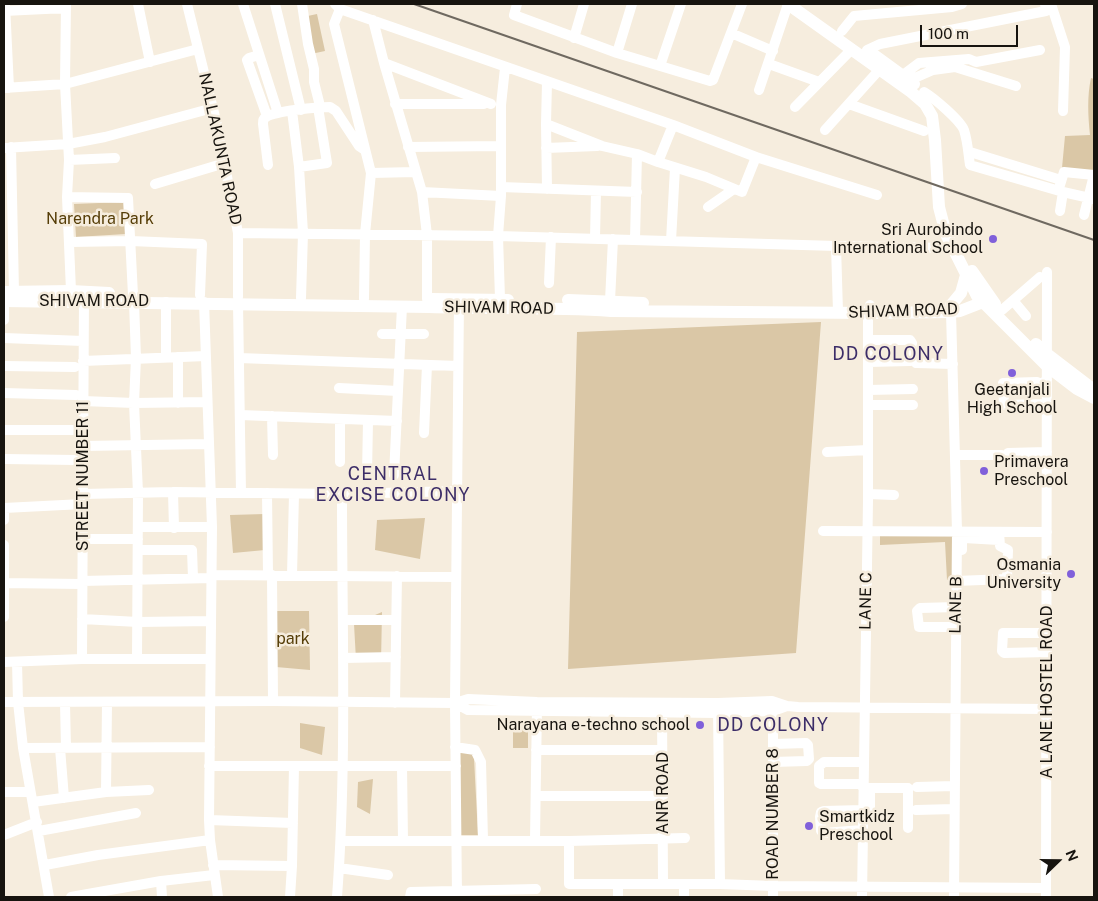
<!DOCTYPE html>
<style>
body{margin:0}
#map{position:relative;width:1098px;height:901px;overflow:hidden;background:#f6edde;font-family:"Public Sans",sans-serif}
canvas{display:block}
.frame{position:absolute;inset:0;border:5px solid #17140f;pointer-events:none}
.north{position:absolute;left:1033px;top:836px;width:50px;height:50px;-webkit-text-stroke:4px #f6edde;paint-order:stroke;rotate:68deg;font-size:14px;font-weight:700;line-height:20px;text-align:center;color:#17140f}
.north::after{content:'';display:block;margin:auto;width:18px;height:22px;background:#17140f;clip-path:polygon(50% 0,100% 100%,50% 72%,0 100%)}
.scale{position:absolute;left:920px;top:25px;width:98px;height:22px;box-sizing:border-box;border:2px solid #17140f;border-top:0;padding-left:6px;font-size:15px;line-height:18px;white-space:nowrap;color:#17140f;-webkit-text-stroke:4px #f6edde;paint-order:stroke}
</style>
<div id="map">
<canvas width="1098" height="901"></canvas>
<div class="frame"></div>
<div class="north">N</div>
<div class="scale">100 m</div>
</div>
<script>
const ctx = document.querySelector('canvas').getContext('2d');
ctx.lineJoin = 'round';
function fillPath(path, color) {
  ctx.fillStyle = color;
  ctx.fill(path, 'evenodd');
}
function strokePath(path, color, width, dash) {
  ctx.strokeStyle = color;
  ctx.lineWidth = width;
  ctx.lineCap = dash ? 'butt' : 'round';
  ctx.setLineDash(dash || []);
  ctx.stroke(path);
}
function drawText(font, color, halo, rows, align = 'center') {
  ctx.font = font + ' "Public Sans",sans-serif';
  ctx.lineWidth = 5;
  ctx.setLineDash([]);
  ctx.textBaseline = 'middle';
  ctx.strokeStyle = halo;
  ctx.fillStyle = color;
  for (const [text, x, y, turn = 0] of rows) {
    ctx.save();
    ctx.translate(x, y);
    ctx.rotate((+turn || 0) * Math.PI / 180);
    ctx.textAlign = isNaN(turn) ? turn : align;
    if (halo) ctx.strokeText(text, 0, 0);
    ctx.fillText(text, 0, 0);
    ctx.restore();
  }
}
fillPath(new Path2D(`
 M317,14L325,51L311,54L303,17Z
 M1091,78L1094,79V171L1062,168L1065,136L1090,135C1088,116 1087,96 1091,78Z
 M124,202L126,234L76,237L74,204Z
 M821,322L796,653L568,669L577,332Z
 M265,514V550L233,553L230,515Z
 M425,518L420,559L375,550L377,520Z
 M953,533V580H947L945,542L880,545V535Z
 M275,611H309L310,670L276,667Z
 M382,612L381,662L356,660L354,624Z
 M513,722H528V748H513Z
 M300,723L325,727L322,755L300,748Z
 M459,753H472L474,758L478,835H459Z
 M373,779L370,814L357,807L358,782Z`), '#dac7a6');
strokePath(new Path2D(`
 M5,4L9,88
 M66,4L65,84L69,160L67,197L71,291
 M138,4L150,62
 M187,4L217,125L238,233V297
 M243,4L278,113
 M275,4L301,110
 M335,4L340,9L673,125L756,157L877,195
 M517,4L514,15L617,53L710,81L713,80L742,4
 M1051,4L1065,47L1063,111
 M340,9L334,24L371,173L365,234L364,299
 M4,11L66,8
 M373,20L384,63L422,192L427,235V299
 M842,31L854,16L952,7L962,4
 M731,33L773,51
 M574,38L584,4
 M867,50L880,44L1046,11L1045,4
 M617,53L632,4
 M259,55L249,58L247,60L267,116
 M384,63L491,104
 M769,64L819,82
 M660,66L681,4
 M903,75L919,63L969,59L976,62L1040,50
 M910,80L933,70L955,67L1016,86
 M4,88L65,84L198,49
 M759,90L788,4
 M924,92C934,98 960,120 964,130C968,143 968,152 970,165L1063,192L1094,199
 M395,104H484
 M849,104L924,131
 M795,107L852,49
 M292,111L299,167L303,233L301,298
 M546,124L602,146L637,154L658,162L706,177L742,192L756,157
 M825,130L880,69
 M11,147L14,292
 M408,147L500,146
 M4,148L68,144L105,137L213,108
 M546,148L597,146
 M970,152L1061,180
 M69,160L115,158
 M658,162L673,125
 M268,165L263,124C263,120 263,119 266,117C275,111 318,107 330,107L336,111L359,146L365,150
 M299,167L327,163L318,107L319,102L314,82V69L308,44L302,4
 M371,173L415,172
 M155,184L225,163
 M1060,185L1064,172L1094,175
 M501,187L637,192
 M547,189L546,124L547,82
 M422,192L501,196
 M67,197L128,198L133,295
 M708,207L734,189
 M1060,211L1063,192
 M1084,215L1094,175
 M238,233L498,236L836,246L952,248
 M595,239L596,191
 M635,240L637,154
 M671,241L675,168
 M70,242L131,241L202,244L200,295
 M836,246L838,312
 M549,283L551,237
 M500,299L498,236L501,196V105L505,68
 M610,301L613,239
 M134,302L136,358L134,403L138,493L137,659
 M166,302V357
 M204,302L212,527L209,820L210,840L218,897
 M238,303L241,493
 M1016,304L1026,316
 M1002,310L1040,277
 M951,312L957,531L954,897
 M4,320V301
 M382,334H424
 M4,338L83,341
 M178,357V403
 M239,358L458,366
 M83,361L206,356
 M868,362L910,361L912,360V343L910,340H868
 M916,363L953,364
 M4,366L75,367
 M339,388L398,391
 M868,390L913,389
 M4,393L76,395
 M83,401L134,403L207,402
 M1047,404L1004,405L1003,383L1037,382L1040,384L1047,380
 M868,405H913
 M240,415L397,421
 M272,416L273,455
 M340,419V462
 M4,430H83
 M424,433L427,365
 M83,446L208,444
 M827,452L868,450
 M1008,453L1047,452
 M955,455H1001
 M4,459L76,460
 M367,474L368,421
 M394,475L402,306
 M173,492L174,528
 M267,493L268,575
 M83,494L173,492L342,494L457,491
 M868,494L894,495
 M4,520V508L83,504
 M138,527H212
 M823,531L1047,532
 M83,539H138
 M4,545V617
 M138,550H192L193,578
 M962,550V540L964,538L999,540
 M212,575L456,577
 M272,575L273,701
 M292,575L294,494
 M82,581L212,578
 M956,581L1007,579L1008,550L1000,546L999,532
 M4,583L82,584
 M82,619L138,622L211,621
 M343,620H396
 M956,627H919L917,611L920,608L956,607
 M1047,652L1004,653L1002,651L1003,633H1047
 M343,658L396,657
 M82,659L84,295
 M4,662L82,659H210
 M17,662L18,702L23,748L49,897
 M4,702L273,701L455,703L468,699L537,702L718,703L772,701L787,706L798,707L1047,709
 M65,703L66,748
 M395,703L397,576
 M455,703L468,710L718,713L773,711L787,706
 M662,705L663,884
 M718,707L720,884
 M773,707V897
 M773,744L806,743L808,745L809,759L807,761L773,762
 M455,747L475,750L481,762L483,840
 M23,748L210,747
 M60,748L64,798
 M536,750H662
 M209,766H456
 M402,766L403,841
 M863,784H821L819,783V766L824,762H863
 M917,787L954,786
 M863,788H908V828
 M4,792H30
 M106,792L107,703
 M536,796H663
 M33,802L106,792L149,790
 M916,810L954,809
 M863,817H887
 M870,817V788
 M209,820L293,823
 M862,830L824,833L821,831L820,817L821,812L824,811L862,810
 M39,831L136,813
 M4,835L37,822
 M535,840L537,705
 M341,841H569L685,838
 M569,841V884H720L773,886L1046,888
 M45,865L98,855L210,840
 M213,865L292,866
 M339,868L388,875
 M161,881L162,897
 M684,884V897
 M618,885V897
 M71,897L161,881L214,875
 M290,897L292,866L294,766
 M337,897C347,763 342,628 342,494
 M410,897L411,892L536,889
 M457,897L455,703L459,301
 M862,897L868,500V313L870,305
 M1046,897L1047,272`), '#fff', 10);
strokePath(new Path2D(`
 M788,4L910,91L925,104L932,116L935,140L939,207L946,234L977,296L1047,366L1077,389L1094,398
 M870,52L914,84
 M972,271L995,304
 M4,292L71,291L109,293
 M431,299L508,300
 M568,300L643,303
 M4,301C145,302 287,304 429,307C489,309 550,307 611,311L868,313L951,312L960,311L991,299
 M951,305L961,293L966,275
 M1036,344L1047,354L1094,390`), '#fff', 12);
strokePath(new Path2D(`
 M414,4L1094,240`), '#6f6960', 2);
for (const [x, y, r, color] of [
 [993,239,5,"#8060da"],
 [1012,373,5,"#8060da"],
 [984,471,5,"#8060da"],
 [1071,574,5,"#8060da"],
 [700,725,5,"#8060da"],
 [809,826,5,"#8060da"]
]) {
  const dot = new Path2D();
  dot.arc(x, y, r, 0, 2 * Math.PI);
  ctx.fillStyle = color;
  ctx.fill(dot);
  strokePath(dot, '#f6edde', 2);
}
drawText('16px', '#17140f', '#f6edde', [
 ["NALLAKUNTA ROAD",220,149,78],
 ["SHIVAM ROAD",94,301],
 ["SHIVAM ROAD",499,308,1],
 ["SHIVAM ROAD",903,311,-2],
 ["STREET NUMBER 11",83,476,-90],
 ["LANE C",866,601,-89],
 ["LANE B",956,605,-89],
 ["A LANE HOSTEL ROAD",1047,692,-90],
 ["ANR ROAD",663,793,-90],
 ["ROAD NUMBER 8",773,814,-90]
]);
drawText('16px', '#553d07', '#f6edde', [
 ["Narendra Park",100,219],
 ["park",293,639]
]);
drawText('16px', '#17140f', '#f6edde', [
 ["Sri Aurobindo",983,230],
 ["International School",983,248],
 ["Geetanjali",1012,390,"center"],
 ["High School",1012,408,"center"],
 ["Primavera",994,462,"left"],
 ["Preschool",994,480,"left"],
 ["Osmania",1061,565],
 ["University",1061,583],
 ["Narayana e-techno school",690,725],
 ["Smartkidz",819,817,"left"],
 ["Preschool",819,835,"left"]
], 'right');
ctx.letterSpacing = '1px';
drawText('18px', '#3c2d68', '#f6edde', [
 ["DD COLONY",888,354],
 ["CENTRAL",393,474],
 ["EXCISE COLONY",393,495],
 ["DD COLONY",773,725]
]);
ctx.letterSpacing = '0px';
</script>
